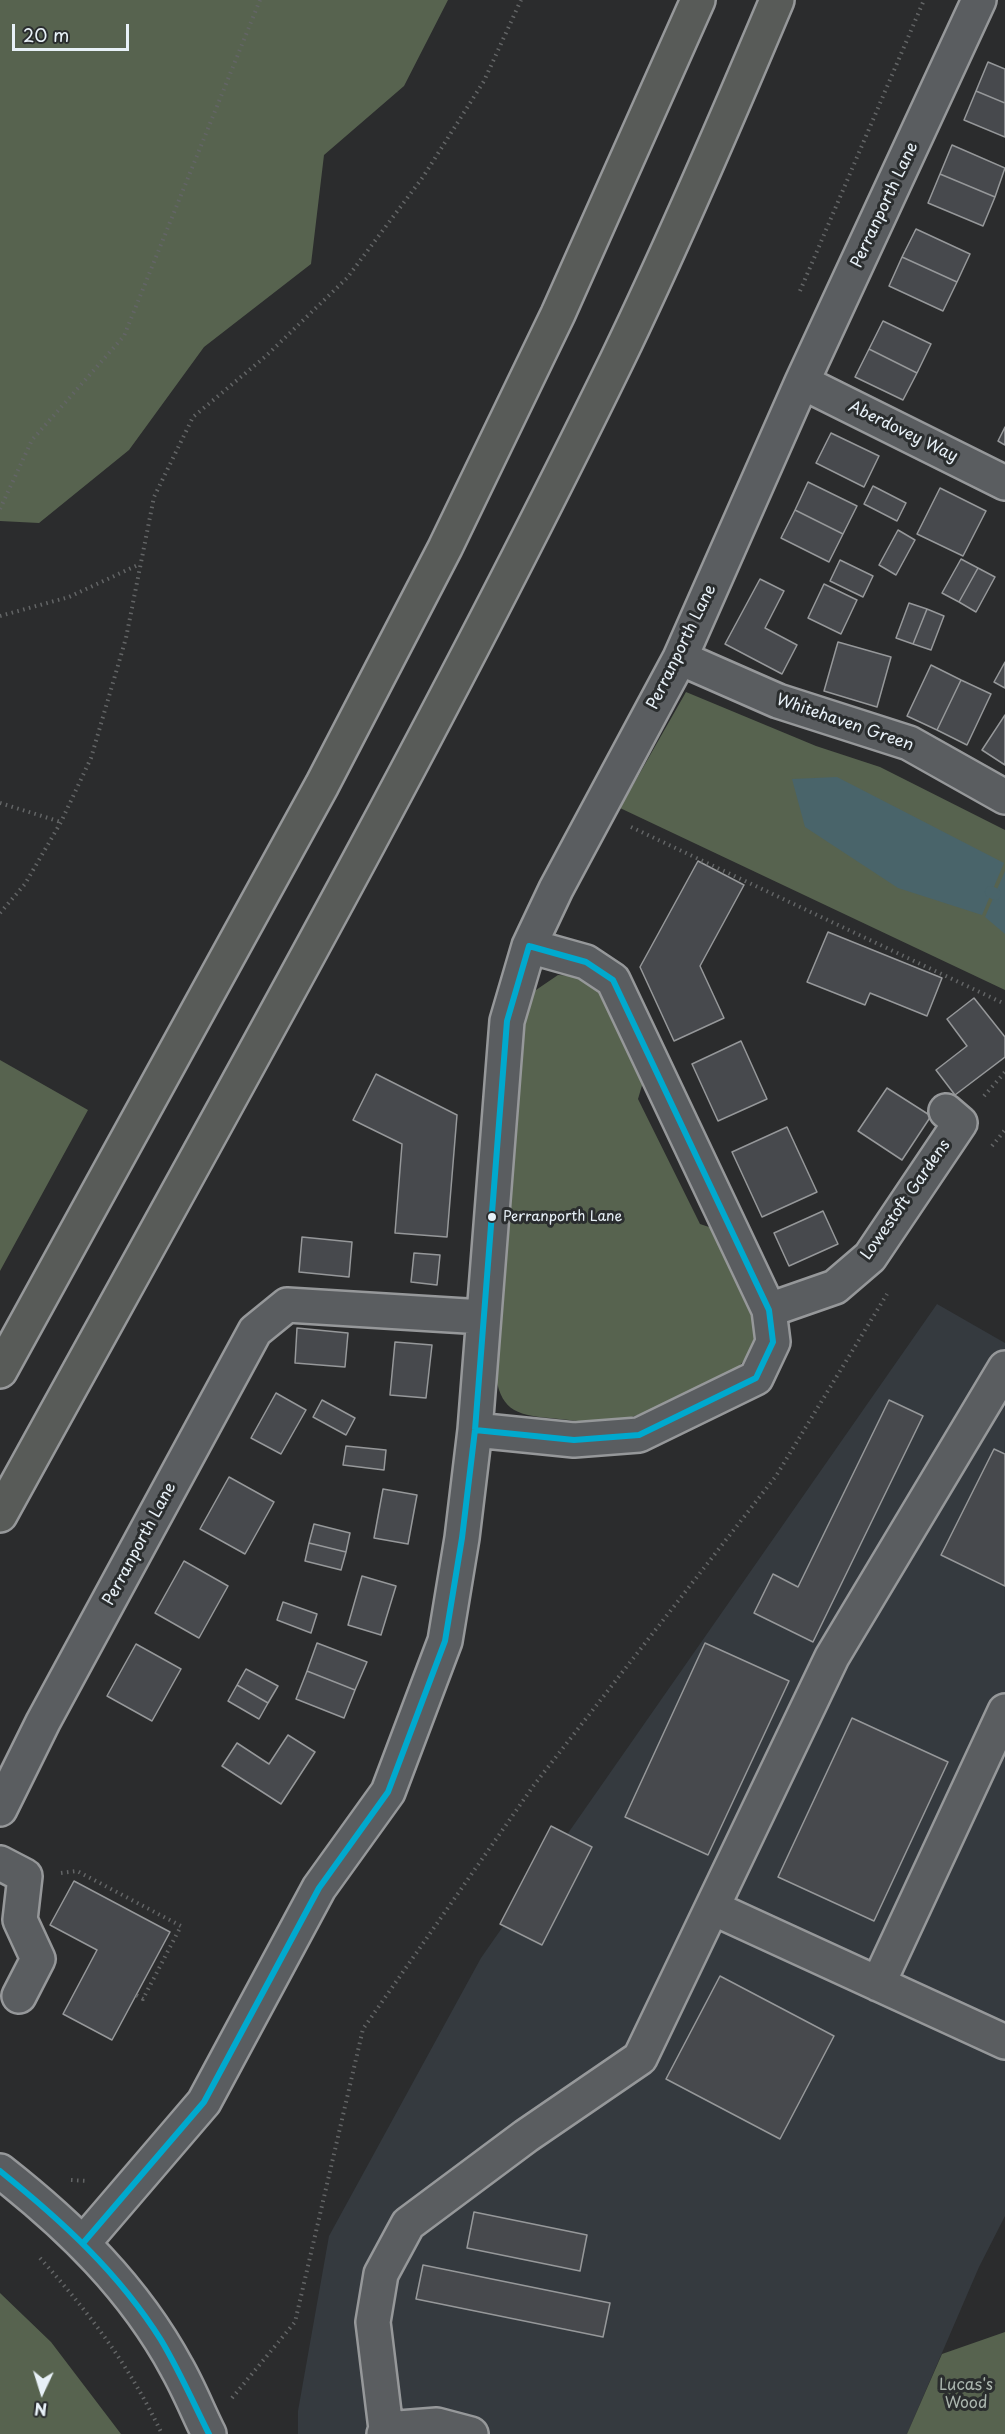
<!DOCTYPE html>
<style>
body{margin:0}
#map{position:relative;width:1005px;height:2434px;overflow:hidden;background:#2b2c2d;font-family:"Playpen Sans",sans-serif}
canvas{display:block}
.north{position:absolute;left:12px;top:2362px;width:60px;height:60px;-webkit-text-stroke:4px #2a2d2e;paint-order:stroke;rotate:184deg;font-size:16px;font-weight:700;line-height:24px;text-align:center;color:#e8f1f8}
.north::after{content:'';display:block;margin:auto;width:21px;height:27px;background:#e8f1f8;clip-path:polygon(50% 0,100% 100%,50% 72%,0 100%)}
.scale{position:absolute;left:12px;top:24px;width:117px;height:27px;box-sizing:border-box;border:3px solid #e8f1f8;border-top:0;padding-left:8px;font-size:18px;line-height:21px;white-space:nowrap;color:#e8f1f8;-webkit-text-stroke:4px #2a2d2e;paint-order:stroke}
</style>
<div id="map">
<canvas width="1005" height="2434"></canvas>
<div class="north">N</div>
<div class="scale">20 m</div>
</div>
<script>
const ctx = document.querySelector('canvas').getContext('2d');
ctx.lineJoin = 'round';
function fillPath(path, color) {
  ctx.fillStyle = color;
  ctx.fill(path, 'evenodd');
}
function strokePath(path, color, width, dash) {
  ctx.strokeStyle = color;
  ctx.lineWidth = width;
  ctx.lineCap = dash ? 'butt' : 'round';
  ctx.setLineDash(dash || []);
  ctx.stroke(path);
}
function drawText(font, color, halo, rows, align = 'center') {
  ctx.font = font + ' "Playpen Sans",sans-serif';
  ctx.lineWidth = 6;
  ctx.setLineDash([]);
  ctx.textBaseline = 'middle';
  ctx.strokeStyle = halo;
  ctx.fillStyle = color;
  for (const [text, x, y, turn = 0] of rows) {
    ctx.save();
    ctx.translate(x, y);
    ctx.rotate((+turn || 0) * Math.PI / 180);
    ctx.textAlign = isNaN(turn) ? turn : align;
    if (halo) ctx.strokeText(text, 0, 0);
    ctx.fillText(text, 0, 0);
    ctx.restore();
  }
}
fillPath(new Path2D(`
 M937,1304L1005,1343V2216L979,2267L907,2434H298V2411L329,2236L481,1958Z`), '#353a3f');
fillPath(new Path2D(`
 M0,0H448L404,86L324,155L311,264L204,347L129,450L39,523L0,521Z
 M686,692L816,746L880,767L1005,830V990L620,808Z
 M558,975L573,976L601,991L643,1082L638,1099L700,1224L715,1229C726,1251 759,1310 758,1332C757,1348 748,1357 738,1367C701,1385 654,1414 615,1421C594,1424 571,1420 550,1418C514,1415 500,1409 495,1371L525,1022L533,992Z
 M0,1060L88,1110L0,1271Z
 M0,2293L51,2342L121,2434H0Z
 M1005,2332V2434H907L942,2354Z`), '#57634f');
fillPath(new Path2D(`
 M837,777L1004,863L982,915L898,888L805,827L792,779Z
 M1005,871V934L985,917Z`), '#49646a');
strokePath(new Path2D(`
 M991,892L995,894`), '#49646a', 12);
const building = new Path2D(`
 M988,62L1005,69V103L976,91Z
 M976,91L1005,103V137L964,120Z
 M952,145L1005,168L995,197L940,174Z
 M940,174L995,197L983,226L928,203Z
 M916,229L970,254L957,282L902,257Z
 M902,257L957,282L943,311L889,286Z
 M883,321L931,344L917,373L869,349Z
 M869,349L917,373L903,400L855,377Z
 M1005,427V445L998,441Z
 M831,433L879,456L864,487L816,463Z
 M808,482L857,506L843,534L795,510Z
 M873,486L906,503L897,521L864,504Z
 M940,488L986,511L963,556L917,534Z
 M795,510L843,534L829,562L781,538Z
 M898,530L915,540L896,575L879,565Z
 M961,559L978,568L959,602L942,593Z
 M840,560L873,576L863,597L830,581Z
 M978,568L995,577L976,612L959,602Z
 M760,579L784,591L765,628L797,645L782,674L725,644Z
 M824,584L857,600L841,634L808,618Z
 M909,603L927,609L913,644L896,638Z
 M927,609L944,616L931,650L913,644Z
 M838,642L891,657L877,707L824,691Z
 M1005,662V688L994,682Z
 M931,665L961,680L937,730L907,716Z
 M961,680L991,694L967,745L937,730Z
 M1005,715V765L982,750Z
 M698,861L744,885L700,966L724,1018L674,1041L640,967Z
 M828,932L942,978L927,1016L870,993L865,1005L807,982Z
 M974,998L1005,1037V1057L955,1095L936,1070L967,1046L947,1019Z
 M741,1041L767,1099L718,1121L692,1064Z
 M376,1074L457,1115L447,1237L395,1233L402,1144L353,1120Z
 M887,1088L931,1116L902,1160L858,1131Z
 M787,1127L817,1192L762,1217L732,1152Z
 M823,1211L838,1244L789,1266L774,1233Z
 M302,1237L352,1242L349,1277L299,1272Z
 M414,1253L440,1255L437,1285L411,1282Z
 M297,1328L348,1333L345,1367L295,1363Z
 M395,1342L432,1345L426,1398L390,1395Z
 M276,1393L306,1410L281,1454L251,1438Z
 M322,1400L355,1418L346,1435L313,1417Z
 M889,1400L923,1416L813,1642L754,1613L773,1574L798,1587Z
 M346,1446L386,1450L384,1470L343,1465Z
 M994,1449L1005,1454V1586L941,1555Z
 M229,1477L274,1502L245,1554L200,1529Z
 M383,1489L417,1495L408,1544L374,1538Z
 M314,1524L350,1533L346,1552L309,1543Z
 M309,1543L346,1552L341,1570L305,1561Z
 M184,1561L228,1586L199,1638L155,1613Z
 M362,1576L396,1586L381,1635L348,1625Z
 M283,1602L317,1614L311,1633L277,1620Z
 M317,1643L367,1662L355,1690L307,1671Z
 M705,1643L789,1681L708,1855L625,1817Z
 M136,1644L181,1669L152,1721L107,1696Z
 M246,1669L278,1686L268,1703L237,1685Z
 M307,1671L355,1690L344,1718L296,1699Z
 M237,1685L268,1703L259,1719L228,1701Z
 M852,1718L948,1762L874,1921L778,1877Z
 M288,1735L315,1752L281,1804L222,1766L237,1743L269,1764Z
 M551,1826L592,1847L542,1945L500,1924Z
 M74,1881L170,1932L112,2040L63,2014L97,1950L50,1925Z
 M720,1976L834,2036L780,2139L666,2079Z
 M474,2212L587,2235L580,2271L467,2248Z
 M423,2265L610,2303L603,2337L416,2299Z`);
fillPath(building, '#47494d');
strokePath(building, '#96989a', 1.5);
const minor = new Path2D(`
 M802,382L1005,483
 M680,658L778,701L909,743L1005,797
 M769,1310L835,1287L870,1257L960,1123L946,1111
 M475,1430L574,1440L639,1435L756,1378L773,1342L769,1310L613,980L586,962L529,946
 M0,1809L43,1722L255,1331L287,1305L483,1317
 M0,1863L25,1876L20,1920L38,1959L19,1996
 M713,1908L1005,2042
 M878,1984L1005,1711
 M0,2171C70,2226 134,2288 177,2368C189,2389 198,2412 209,2434
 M84,2242L204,2102L319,1888L388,1792L445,1641L462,1538L475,1430L507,1021L529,946L556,889L680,658L802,382L979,0
 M386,2429L373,2322L381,2274L408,2224L526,2136L640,2058L832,1657L1005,1368
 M384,2434L386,2429L437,2425L471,2434`);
const highway = new Path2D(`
 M0,1371L322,785L445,548L558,314L698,0
 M0,1515C210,1133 426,752 617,360C674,242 726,121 777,0`);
strokePath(minor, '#96989a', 38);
strokePath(highway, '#96989a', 38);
strokePath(new Path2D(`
 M800,291L924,0
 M0,509L32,440L124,336L260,0
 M0,616L69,597L140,564
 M0,803L61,822
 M631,827L1005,1004
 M0,913L25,884L61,822L91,758L126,638L154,497L193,417L266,356L347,278L423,177L484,81L521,0
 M984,1096L1005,1072
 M992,1146L1005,1130
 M61,1873L77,1871L181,1926L143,1999L136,1995
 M71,2180L87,2181
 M40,2258C91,2315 129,2365 162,2434
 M232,2398L295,2322L363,2029L534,1785L776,1476L887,1294`), '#636566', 4, [1.5, 4.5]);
strokePath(minor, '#5a5d60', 33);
strokePath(highway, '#585b58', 33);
strokePath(new Path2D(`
 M475,1430L574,1440L639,1435L756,1378L773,1342L769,1310L613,980L586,962L529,946
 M0,2171C61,2220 119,2273 161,2340C179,2370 193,2402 209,2434
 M84,2242L204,2102L319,1888L388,1792L445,1641L462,1538L475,1430L507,1021L529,946`), '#00a9ce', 6);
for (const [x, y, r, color] of [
 [492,1217,5,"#e8f1f8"]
]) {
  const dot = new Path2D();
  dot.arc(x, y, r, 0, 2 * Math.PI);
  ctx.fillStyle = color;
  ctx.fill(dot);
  strokePath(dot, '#2a2d2e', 2);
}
drawText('14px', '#e8f1f8', '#2a2d2e', [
 ["Perranporth Lane",503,1217]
], 'left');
drawText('16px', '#e8f1f8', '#2a2d2e', [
 ["Perranporth Lane",885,205,-65],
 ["Aberdovey Way",903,432,26],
 ["Perranporth Lane",682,647,-64],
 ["Whitehaven Green",845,723,19],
 ["Lowestoft Gardens",906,1200,-55],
 ["Perranporth Lane",140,1544,-62]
]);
drawText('16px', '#aab5ae', '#2a2d2e', [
 ["Lucas's",966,2386],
 ["Wood",966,2404]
]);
</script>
